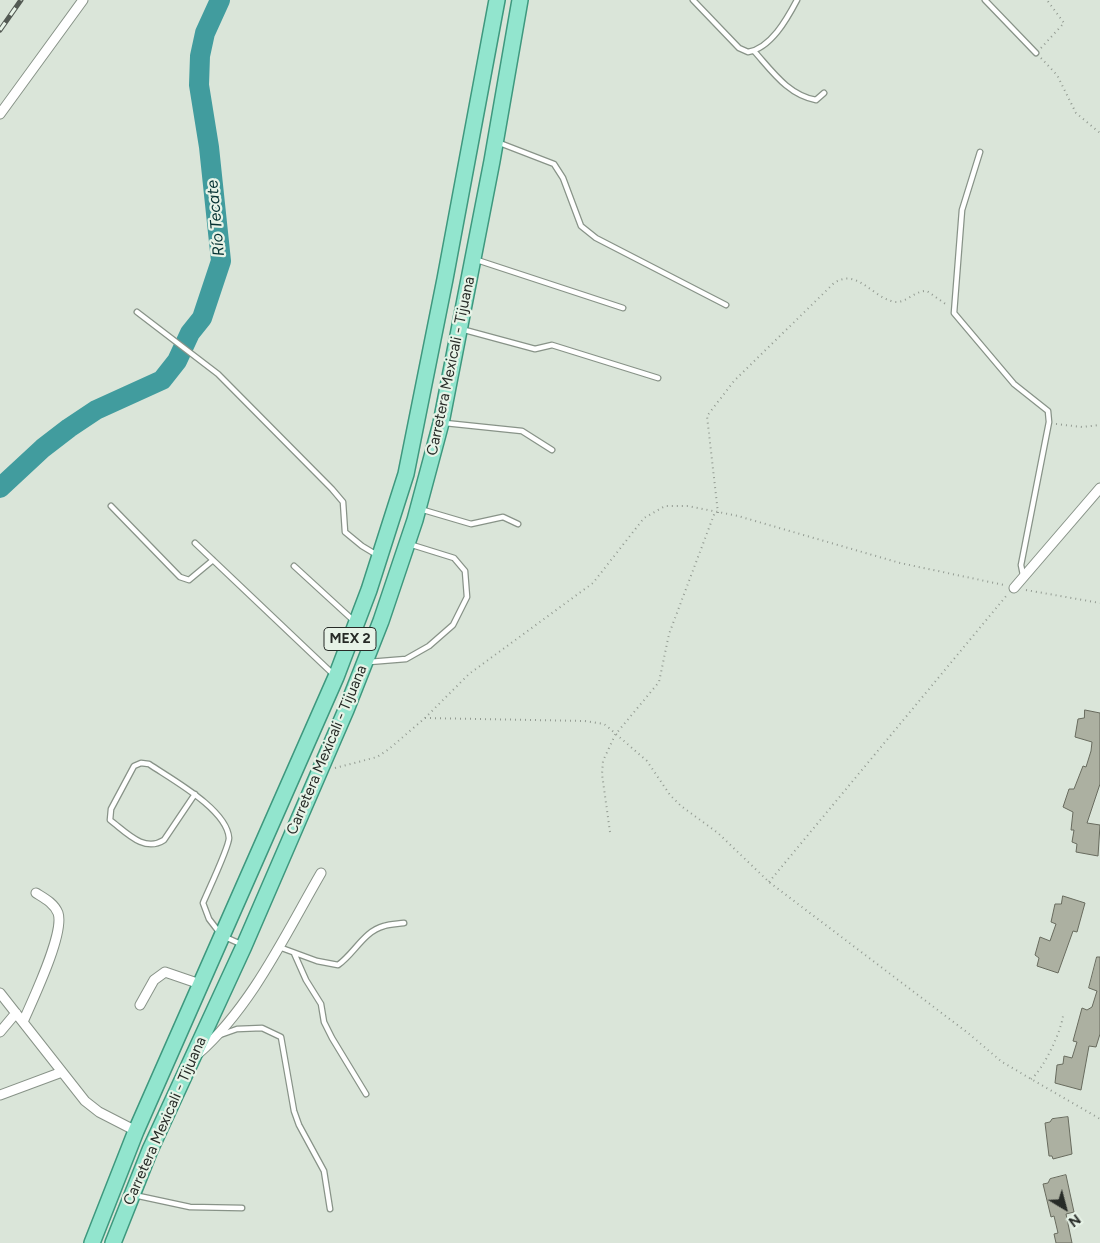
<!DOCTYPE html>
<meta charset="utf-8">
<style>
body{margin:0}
#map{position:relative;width:1100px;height:1243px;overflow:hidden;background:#dae5d9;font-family:Figtree,sans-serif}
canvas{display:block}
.north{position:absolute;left:1040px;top:1183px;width:50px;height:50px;-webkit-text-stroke:4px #e7f3e7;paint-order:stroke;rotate:143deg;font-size:14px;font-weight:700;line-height:20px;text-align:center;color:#272b27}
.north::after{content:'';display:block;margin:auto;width:18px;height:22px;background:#272b27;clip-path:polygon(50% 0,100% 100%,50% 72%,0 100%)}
</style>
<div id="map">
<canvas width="1100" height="1243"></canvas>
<div class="north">N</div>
</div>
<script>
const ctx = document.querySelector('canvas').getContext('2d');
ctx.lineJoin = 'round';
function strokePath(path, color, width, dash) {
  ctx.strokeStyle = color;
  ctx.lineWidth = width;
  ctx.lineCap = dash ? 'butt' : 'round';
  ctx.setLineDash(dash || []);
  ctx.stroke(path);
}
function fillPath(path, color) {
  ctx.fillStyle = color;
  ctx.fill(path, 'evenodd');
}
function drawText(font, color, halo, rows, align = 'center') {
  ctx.font = font + ' Figtree,sans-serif';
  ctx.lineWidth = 4.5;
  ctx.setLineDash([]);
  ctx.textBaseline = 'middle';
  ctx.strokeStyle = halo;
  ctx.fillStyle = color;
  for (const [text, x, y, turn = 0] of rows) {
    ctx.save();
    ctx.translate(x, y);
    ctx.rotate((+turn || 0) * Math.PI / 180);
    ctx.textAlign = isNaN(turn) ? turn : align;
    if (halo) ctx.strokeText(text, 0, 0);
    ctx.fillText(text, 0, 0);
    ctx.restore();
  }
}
strokePath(new Path2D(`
 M0,488L43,448L69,428L96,410L162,380L177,361L190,333L202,318L221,261L209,147L199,85L200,56L205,33L220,0`), '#419c9e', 20);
const building = new Path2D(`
 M1085,710L1100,713V784L1087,823L1100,825L1098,856L1076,852L1077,844L1072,842L1074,830H1071L1073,812L1063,807L1069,789H1074L1083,766L1086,767L1091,751L1092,742L1075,737L1078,719L1084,718Z
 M1063,896L1085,903L1077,932L1073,931L1058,973L1037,966L1039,958L1035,955L1040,937L1050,941L1056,924L1051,922L1055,904H1061Z
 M1097,957H1100V1034L1096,1047L1089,1046L1081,1090L1055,1083L1057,1065L1063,1064L1064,1056L1072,1058L1077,1042L1073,1041L1082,1008L1087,1010L1092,1007L1097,991L1089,988Z
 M1068,1117L1072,1154L1053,1159L1052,1156H1049L1045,1123L1050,1122L1052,1119Z
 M1066,1175L1074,1212L1066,1214L1072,1243H1056L1054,1234L1058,1233L1054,1216L1051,1217L1043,1184L1048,1183L1050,1179Z`);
fillPath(building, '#acb0a1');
strokePath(building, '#686b5e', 1);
const service = new Path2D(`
 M693,0L739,48L748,52C771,48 787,19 797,0
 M985,0L1036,53
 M754,51C772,71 788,95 816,100L824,93
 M497,142L554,164L563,178L581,226L596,238L726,305
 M980,152L962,210L954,313L1014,384L1048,411L1049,422L1021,565L1023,575
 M477,260L623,308
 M137,312L218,374L332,489L343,502L345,532L362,546L377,555
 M461,329L535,349L552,345L658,378
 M445,423L522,431L552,450
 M111,506L180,577L189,580L213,560
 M420,509L471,524L503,517L518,524
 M195,543L333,674
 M294,566L354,621
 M369,662L406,659L429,646L453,625L467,597L465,571L454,558L409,544
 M195,794L164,840C144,853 126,832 110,820L111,809L134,766L141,763L149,764C171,779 227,809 229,838C229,847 208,891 203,903L209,919L219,932
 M225,937L243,945
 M279,947L317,961L338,965C354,954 364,931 384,926C390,924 397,924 404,923
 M294,953L306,980L321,1004L324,1022L332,1038L366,1094
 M220,1035L237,1029L262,1028L281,1037L294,1111L299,1125L324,1171L330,1209
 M134,1195L190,1207L242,1208`);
const minor = new Path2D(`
 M0,114L83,0
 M1014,588L1100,488
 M0,993L85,1101L99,1112L136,1131
 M140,1005L154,980L165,972L200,984
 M23,1022C32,1001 65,933 58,913C54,903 44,898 36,893
 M0,1032L16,1013
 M198,1054C252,1006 285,935 321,873
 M0,1095L62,1072`);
const primary = new Path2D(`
 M92,1243L136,1131L336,677L369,590L406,474L445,279L497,0
 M113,1243L150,1150L244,946L346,710L381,621L415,520L441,423L492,161L520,0`);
strokePath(service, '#889388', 7);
strokePath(minor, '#889388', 11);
strokePath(primary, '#3e987e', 18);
strokePath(new Path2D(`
 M1041,48L1064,23L1047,0
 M1041,58L1057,75L1076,113L1100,133
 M1056,424L1082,427L1100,425
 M718,513L707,416L734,381L833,284C855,267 871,295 891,301C905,306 914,290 927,291L947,305
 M1026,590L1100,603
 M425,718L585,721L604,724L609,728L647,761L670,795L681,806L718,833L769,882L968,1033L1002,1062L1100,1119
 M335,768L377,757L389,749L425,718L469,674L593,583L644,518L665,506H688L738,516L900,563L1004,585
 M610,832L602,774L603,761L615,735L659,682L669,634L715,512
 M769,882L1007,595
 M1031,1079C1043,1070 1061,1032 1063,1016`), '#939b92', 2, [1, 4]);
strokePath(service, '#fff', 4.5);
strokePath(minor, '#fff', 9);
strokePath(primary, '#92e5ce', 15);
const rail = new Path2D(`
 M0,30L21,0`);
strokePath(rail, '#545a54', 5);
strokePath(rail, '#e7f3e7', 3, [9]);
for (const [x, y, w] of [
 [350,639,52]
]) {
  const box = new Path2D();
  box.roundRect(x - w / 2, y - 11.5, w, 23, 4);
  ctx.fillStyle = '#e7f3e7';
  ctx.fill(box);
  strokePath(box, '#272b27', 1);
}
drawText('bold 14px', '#272b27', null, [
 ["MEX 2",350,639]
]);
drawText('15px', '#272b27', '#e7f3e7', [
 ["Carretera Mexicali - Tijuana",451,366,-78],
 ["Carretera Mexicali - Tijuana",327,750,-67],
 ["Carretera Mexicali - Tijuana",165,1121,-66]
]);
drawText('italic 16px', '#053233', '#e7f3e7', [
 ["Río Tecate",216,218,-95]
]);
</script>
